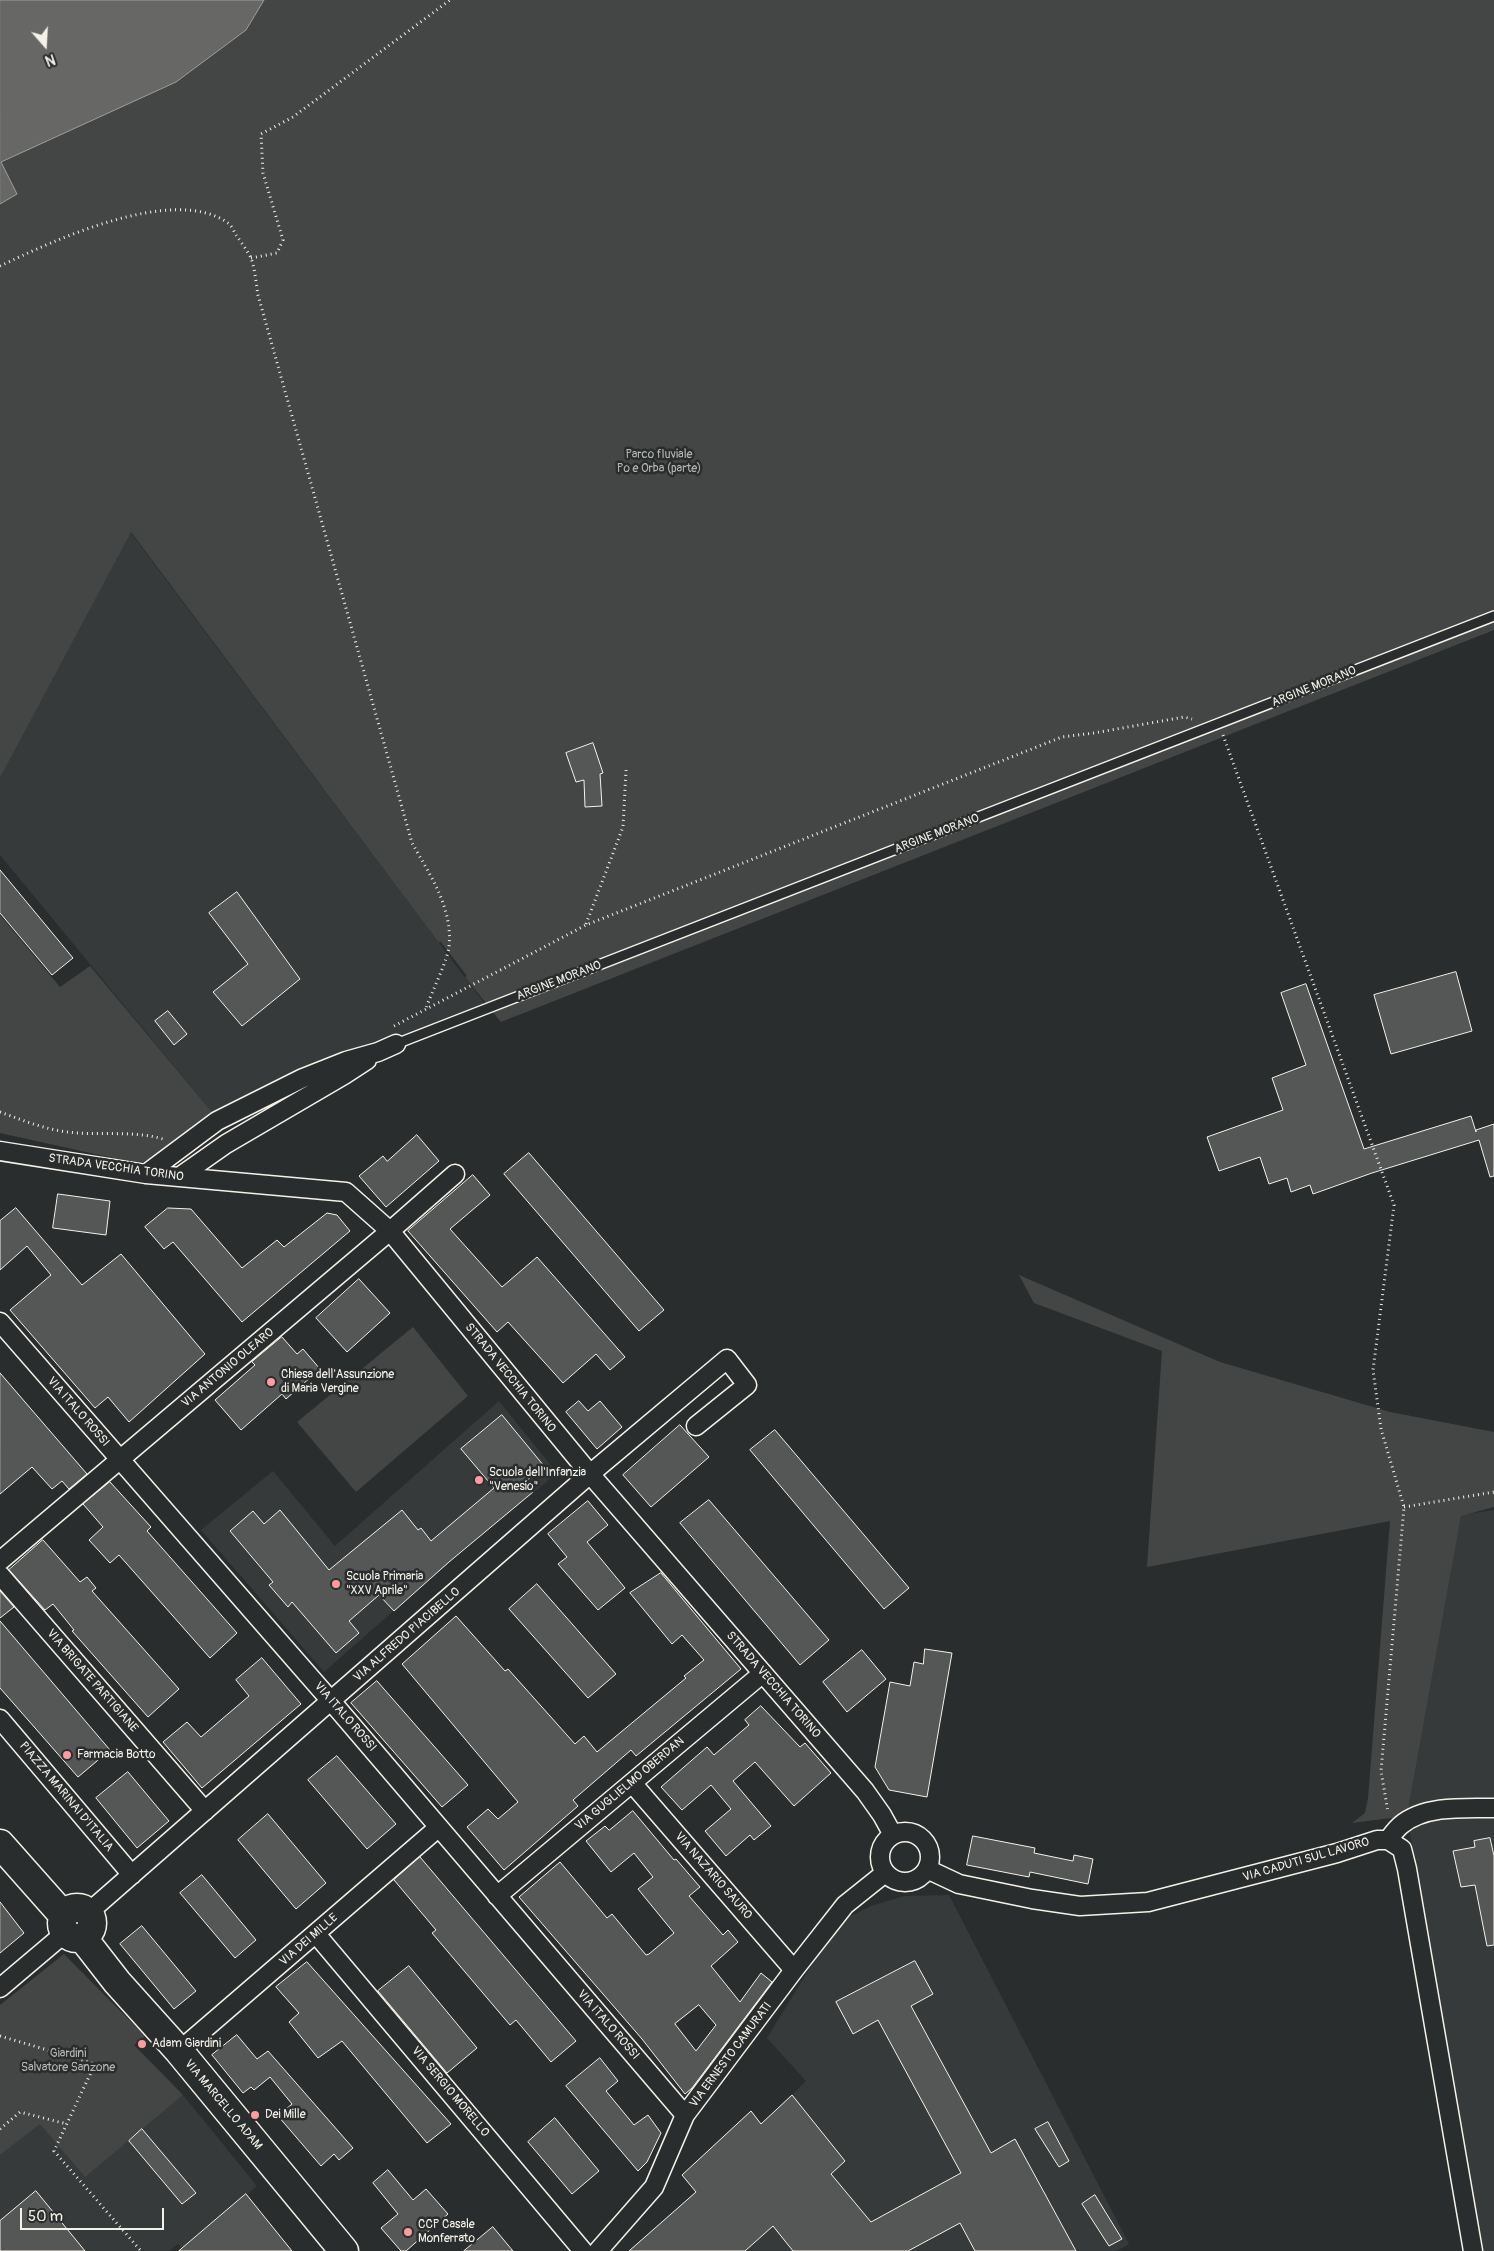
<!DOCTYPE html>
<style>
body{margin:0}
#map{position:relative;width:1494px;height:2251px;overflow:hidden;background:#2a2d2e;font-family:Pangolin,sans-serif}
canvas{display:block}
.north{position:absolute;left:20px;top:20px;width:50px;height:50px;-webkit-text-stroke:4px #2a2d2e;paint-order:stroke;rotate:161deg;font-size:14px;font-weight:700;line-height:20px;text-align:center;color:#f4f1e8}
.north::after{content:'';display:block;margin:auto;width:18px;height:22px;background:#f4f1e8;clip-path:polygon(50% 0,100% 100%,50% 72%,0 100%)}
.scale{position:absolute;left:20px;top:2208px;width:144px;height:22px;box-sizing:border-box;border:2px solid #f4f1e8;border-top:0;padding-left:6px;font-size:15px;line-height:18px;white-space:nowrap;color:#f4f1e8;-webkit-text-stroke:4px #2a2d2e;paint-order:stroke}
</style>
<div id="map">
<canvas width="1494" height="2251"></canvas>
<div class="north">N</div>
<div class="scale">50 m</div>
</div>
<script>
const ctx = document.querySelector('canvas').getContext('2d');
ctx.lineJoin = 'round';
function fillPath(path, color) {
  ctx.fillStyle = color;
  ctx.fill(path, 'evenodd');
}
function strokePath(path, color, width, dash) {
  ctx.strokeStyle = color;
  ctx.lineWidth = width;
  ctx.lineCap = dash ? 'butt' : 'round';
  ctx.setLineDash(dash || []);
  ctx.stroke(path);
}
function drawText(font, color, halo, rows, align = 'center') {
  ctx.font = font + ' Pangolin,sans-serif';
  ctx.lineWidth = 5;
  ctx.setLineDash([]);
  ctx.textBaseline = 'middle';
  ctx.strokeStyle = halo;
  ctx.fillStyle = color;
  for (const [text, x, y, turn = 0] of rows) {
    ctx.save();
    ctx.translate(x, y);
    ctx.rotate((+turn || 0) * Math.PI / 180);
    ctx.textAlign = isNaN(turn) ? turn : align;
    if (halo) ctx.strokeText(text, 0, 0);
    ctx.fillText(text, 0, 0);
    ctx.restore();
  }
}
fillPath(new Path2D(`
 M130,532L439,943L487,1007L217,1118L0,855V778Z
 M499,1401L557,1473L449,1562L324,1672L201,1530L273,1471L335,1546Z
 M1494,1510V2251H1483L1407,1816L1461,1515Z
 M949,1895L1129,2244L1117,2251H629L696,2192L682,2175L751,2111L762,2124L806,2081L767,2038L838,1922L871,1906L904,1896Z
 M183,2095L257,2186L182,2249L178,2244L169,2251H0V2155L40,2123L85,2176Z`), '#373a3a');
fillPath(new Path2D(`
 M0,0H1494V630L501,1022L465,977L467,976L440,941L439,943L131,532L0,778Z
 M0,915L60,987L90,966L217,1118L140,1164L0,1133Z
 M1019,1275L1220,1362L1390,1412L1494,1432V1507L1461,1516L1407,1816L1352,1823L1365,1813L1368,1798L1390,1521L1147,1567L1162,1351L1034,1303Z
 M413,1327L468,1396L356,1492L297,1422Z
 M64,1954L145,2036L134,2045L183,2095L85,2177L40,2124L0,2155V2005Z`), '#444645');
const water = new Path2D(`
 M0,0H264L246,30L176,82L1,162L17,194L0,204Z`);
fillPath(water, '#676866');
strokePath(water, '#9f9f9a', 1);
const building = new Path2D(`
 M593,743L603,773L600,774L602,806L585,807L584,780L576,782L566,753Z
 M0,870L73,958L52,975L0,913Z
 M237,892L300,979L242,1026L213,992L248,964L209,913Z
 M1456,972L1472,1031L1391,1054L1374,995Z
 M1306,984L1364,1149L1471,1116L1476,1132V1130L1494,1124V1176L1490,1177L1479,1140L1372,1173L1313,1194L1310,1185L1291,1192L1287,1178L1269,1184L1260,1157L1219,1171L1207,1137L1283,1110L1272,1078L1306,1065L1281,993Z
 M168,1011L187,1034L174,1045L155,1021Z
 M417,1135L439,1161L386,1207L359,1176L383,1156L387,1161Z
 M529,1153L664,1310L639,1331L504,1174Z
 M473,1175L490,1195L450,1229L502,1287L537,1257L625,1357L610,1370L596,1354L563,1383L508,1322L497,1332L408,1231Z
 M58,1194L110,1201L106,1235L53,1228Z
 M16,1208L82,1285L121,1254L205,1354L129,1422L108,1397L95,1408L10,1310L51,1275L27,1246L0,1270V1221Z
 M168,1208L191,1209L242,1268L277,1240L284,1247L327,1213L337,1215L350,1231L242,1322L173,1242L164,1249L145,1227Z
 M359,1279L390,1313L347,1352L316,1318Z
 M282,1337L297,1354L303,1349L320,1369L286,1399L282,1394L241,1430L215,1400L255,1365L252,1362Z
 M0,1373L87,1474L69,1489L62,1481L52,1489L32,1467L0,1494Z
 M579,1401L588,1411L600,1401L622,1427L597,1449L566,1412Z
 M502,1415L544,1466L525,1482L533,1492L449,1562L394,1611L379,1595L349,1621L359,1633L336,1653L292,1602L288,1607L269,1585L273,1582L230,1531L253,1511L264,1524L280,1510L329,1570L402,1510L418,1530L421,1528L431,1541L494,1488L461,1449Z
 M680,1425L709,1457L651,1507L623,1475Z
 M775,1430L909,1588L884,1609L750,1450Z
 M110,1482L151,1527L147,1531L237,1633L210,1658L119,1555L110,1563L89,1540L103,1527L83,1504Z
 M709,1500L829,1640L800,1665L680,1523Z
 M588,1501L608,1525L587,1542L625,1588L598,1610L558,1564L567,1557L548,1534Z
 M43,1540L80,1582L87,1577L96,1588L92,1591L179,1689L148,1717L72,1631L74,1630L53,1604L45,1610L9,1570Z
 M661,1573L741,1669L636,1756L631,1750L573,1800L578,1806L504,1870L467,1827L488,1809L498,1819L518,1802L402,1664L456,1616L505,1671L508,1669L575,1744L584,1736L597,1752L686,1678L684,1676L704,1660L682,1635L672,1644L630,1593Z
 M537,1584L616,1674L588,1698L509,1609Z
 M0,1591L14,1607L0,1618Z
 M0,1621L110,1750L78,1777L0,1688Z
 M925,1649L952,1653L927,1797L889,1790L875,1767L890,1682L910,1686L914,1662L923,1664Z
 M862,1650L886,1679L847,1712L823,1682Z
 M262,1658L301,1704L202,1788L163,1742L187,1722L201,1737L249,1696L236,1680Z
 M377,1681L468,1785L442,1807L351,1703Z
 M761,1706L800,1747L805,1743L831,1773L794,1806L755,1762L733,1781L771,1826L754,1840L750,1835L726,1856L705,1831L731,1809L711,1785L682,1810L661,1787L707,1747L714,1755L749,1725L745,1720Z
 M337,1756L396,1824L367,1849L308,1780Z
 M128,1772L169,1821L137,1848L96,1798Z
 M633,1811L674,1860L676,1859L700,1887L689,1896L723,1935L728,1930L738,1942L711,1966L740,2002L761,1973L772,1982L692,2088L685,2094L642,2039L519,1897L560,1862L607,1918L612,1914L646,1955L649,1954L674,1933L638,1889L653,1877L634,1853L611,1872L586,1841L605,1826L609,1830ZM699,2005L716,2025L696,2051L675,2024Z
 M268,1814L326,1883L296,1909L238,1840Z
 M973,1836L1035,1848L1034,1853L1073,1861L1074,1855L1093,1859L1088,1884L1030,1872L1029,1877L967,1865Z
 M1490,1838L1494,1856V1945L1487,1946L1475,1885L1461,1887L1453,1851L1475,1847L1474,1841Z
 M420,1857L576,2041L551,2062L516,2020L510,2025L432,1933L436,1930L394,1880Z
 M202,1875L256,1940L235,1958L180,1893Z
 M0,1902L24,1933L0,1953Z
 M142,1926L196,1991L174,2009L120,1944Z
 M915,1961L933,1994L911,2006L991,2153L1015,2139L1076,2251H975L960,2223L908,2251H793L773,2226L745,2251H629L696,2192L682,2175L751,2111L761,2124L792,2095L845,2161L831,2174L871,2222L961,2173L878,2020L853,2034L836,2002Z
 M307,1962L451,2124L427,2143L342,2041L318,2058L289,2022L299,2013L276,1987Z
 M409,1966L477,2048L447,2073L378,1991Z
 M237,2035L257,2059L268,2051L353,2148L339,2160L334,2154L321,2166L278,2116L292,2104L270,2077L254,2090L251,2087L243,2093L212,2055Z
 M600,2058L618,2081L606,2091L634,2125L648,2115L661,2133L647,2162L638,2171L566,2086Z
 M555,2118L599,2171L572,2194L528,2142Z
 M1048,2122L1069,2161L1059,2167L1035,2129Z
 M142,2129L196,2193L182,2204L129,2141Z
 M388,2170L413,2200L426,2189L448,2214L406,2251H401L381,2228L398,2214L373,2183Z
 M36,2191L85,2251H0V2221Z
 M246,2194L292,2251H179Z
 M1095,2195L1122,2239L1109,2246L1082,2204Z
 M493,2227L513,2251H464Z`);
fillPath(building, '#555756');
strokePath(building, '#f4f1e8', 1);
const lane = new Path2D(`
 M396,1044L1494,616`);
const street = new Path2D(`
 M0,1151L146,1174L346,1192L390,1231L590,1474L865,1791L882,1815L893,1835
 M146,1174L217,1121L303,1078L346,1061L378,1052L396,1044
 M179,1177L226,1144L344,1075L367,1060
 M0,1322L331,1701L685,2115
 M0,1561L390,1231L455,1174
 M0,1575L205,1811
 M0,1719L132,1875
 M632,1783L794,1970
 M880 1857a25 25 0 1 1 50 0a25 25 0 1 1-50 0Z
 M1388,1840C1392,1835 1396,1829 1401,1825C1425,1805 1465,1808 1494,1808
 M927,1869L959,1884L1032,1899L1080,1906L1148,1902L1337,1853L1377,1840H1388L1402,1849L1407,1869L1473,2251
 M497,1896L763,1673
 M89,1912L590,1474L727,1359L747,1385L696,1426
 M316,1934L583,2251
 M0,1988L65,1933
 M179,2051L439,1827
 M598,2251L654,2187L685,2115L794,1970L845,1905L885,1873`);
const primary = new Path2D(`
 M0,1844L63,1915
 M62 1923a15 15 0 1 1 30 0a15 15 0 1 1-30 0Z
 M82,1937L117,1982L179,2051L344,2251`);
strokePath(lane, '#f4f1e8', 12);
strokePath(street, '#f4f1e8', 21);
strokePath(primary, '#f4f1e8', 31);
strokePath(new Path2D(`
 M251,258L277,253L283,240L263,173L261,134L293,117L450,0
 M0,266C53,241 173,184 228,223C231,225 234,231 236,235C241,242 247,250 251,258C255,269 256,283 258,295L412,843C430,875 453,908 449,947C448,959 431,994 426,1008
 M1223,735L1394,1205L1373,1370L1381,1429L1404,1507L1381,1771L1388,1812
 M586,924L623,827L626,770
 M394,1026L586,925L1062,737L1094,733L1184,717L1192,719
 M0,1112C22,1120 44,1129 67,1132C99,1136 132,1130 163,1139
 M1404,1507L1494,1492
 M0,2036L95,2064L54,2151L141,2251
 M0,2129L20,2112L67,2124`), '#f4f1e8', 3, [1, 4]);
strokePath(lane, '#2a2d2e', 9);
strokePath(street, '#2a2d2e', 18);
strokePath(primary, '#2a2d2e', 28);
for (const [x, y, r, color] of [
 [271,1382,5,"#ff9aa2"],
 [479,1480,5,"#ff9aa2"],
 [336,1584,5,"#ff9aa2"],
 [67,1755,5,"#ff9aa2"],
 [142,2044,5,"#ff9aa2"],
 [255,2115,5,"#ff9aa2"],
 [408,2232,5,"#ff9aa2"]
]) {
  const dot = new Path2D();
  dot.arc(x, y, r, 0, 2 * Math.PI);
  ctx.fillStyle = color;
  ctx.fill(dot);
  strokePath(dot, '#2a2d2e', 2);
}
drawText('12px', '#b6b5af', '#2a2d2e', [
 ["Parco fluviale",659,455],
 ["Po e Orba (parte)",659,469],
 ["Giardini",68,2054],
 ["Salvatore Sanzone",68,2068]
]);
drawText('12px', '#f4f1e8', '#2a2d2e', [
 ["ARGINE MORANO",1314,687,-22],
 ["ARGINE MORANO",937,834,-21],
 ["ARGINE MORANO",559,981,-21],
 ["STRADA VECCHIA TORINO",116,1168,8],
 ["VIA ANTONIO OLEARO",228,1368,-40],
 ["STRADA VECCHIA TORINO",510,1378,51],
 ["VIA ITALO ROSSI",78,1412,49],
 ["VIA ALFREDO PIACIBELLO",407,1635,-41],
 ["VIA BRIGATE PARTIGIANE",92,1681,49],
 ["STRADA VECCHIA TORINO",773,1685,49],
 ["VIA ITALO ROSSI",345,1717,49],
 ["VIA GUGLIELMO OBERDAN",630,1784,-40],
 ["PIAZZA MARINAI D'ITALIA",66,1797,50],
 ["VIA CADUTI SUL LAVORO",1306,1860,-16],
 ["VIA NAZARIO SAURO",713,1876,49],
 ["VIA DEI MILLE",309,1940,-41],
 ["VIA ITALO ROSSI",608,2025,49],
 ["VIA ERNESTO CAMURATI",731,2055,-53],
 ["VIA SERGIO MORELLO",450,2092,50],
 ["VIA MARCELLO ADAM",223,2105,50]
]);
drawText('12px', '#f4f1e8', '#2a2d2e', [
 ["Chiesa dell'Assunzione",281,1375],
 ["di Maria Vergine",281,1389],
 ["Scuola dell'Infanzia",489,1473],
 ["\"Venesio\"",489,1487],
 ["Scuola Primaria",346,1577],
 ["\"XXV Aprile\"",346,1591],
 ["Farmacia Botto",77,1755],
 ["Adam Giardini",152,2044],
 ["Dei Mille",265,2115],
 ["CCP Casale",418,2225],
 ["Monferrato",418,2239]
], 'left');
</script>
